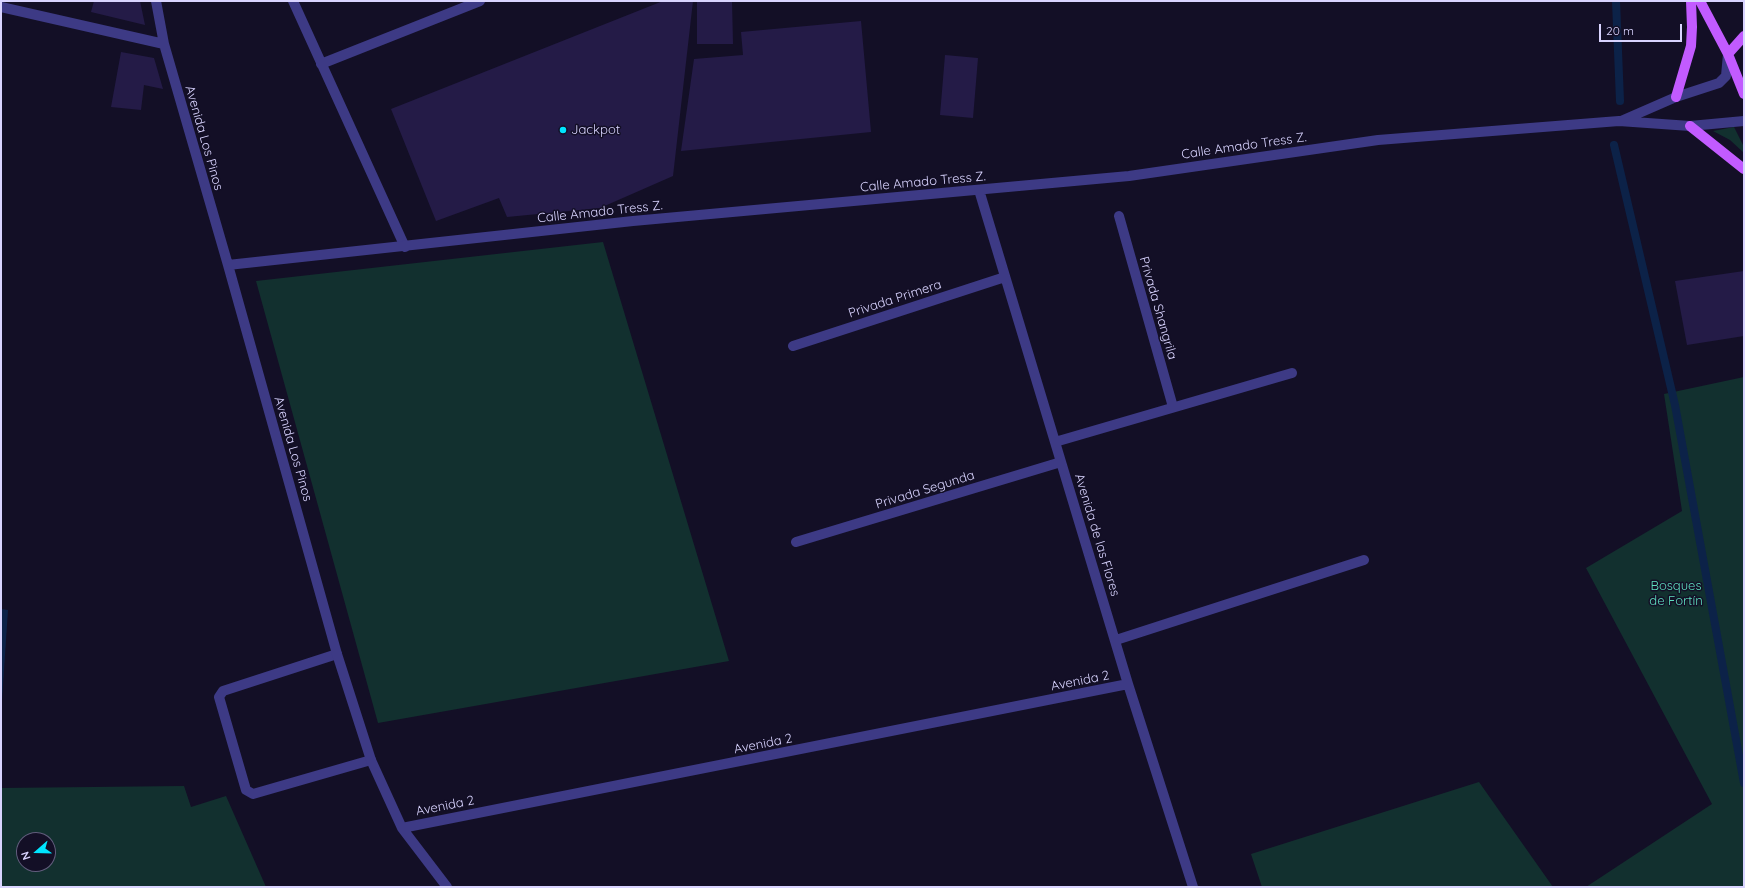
<!DOCTYPE html>
<meta charset="utf-8">
<style>
body{margin:0}
#map{position:relative;width:1745px;height:888px;overflow:hidden;background:#130f26;font-family:Quicksand,sans-serif}
canvas{display:block}
.frame{position:absolute;inset:0;border:2px solid #d9d4ff;pointer-events:none}
.north{position:absolute;left:16px;top:832px;width:40px;height:40px;box-sizing:border-box;background:#130f26;border:1px solid #625e7d;border-radius:50%;rotate:250deg;font-size:11px;font-weight:700;line-height:16px;text-align:center;color:#d9d4ff}
.north::after{content:'';display:block;margin:auto;width:14px;height:18px;background:#00e5ff;clip-path:polygon(50% 0,100% 100%,50% 72%,0 100%)}
.scale{position:absolute;left:1599px;top:24px;width:83px;height:18px;box-sizing:border-box;border:2px solid #d9d4ff;border-top:0;padding-left:5px;font-size:12px;line-height:14px;white-space:nowrap;color:#d9d4ff;-webkit-text-stroke:3px #130f26;paint-order:stroke}
</style>
<div id="map">
<canvas width="1745" height="888"></canvas>
<div class="frame"></div>
<div class="north">N</div>
<div class="scale">20 m</div>
</div>
<script>
const ctx = document.querySelector('canvas').getContext('2d');
ctx.lineJoin = 'round';
function fillPath(path, color) {
  ctx.fillStyle = color;
  ctx.fill(path, 'evenodd');
}
function strokePath(path, color, width, dash) {
  ctx.strokeStyle = color;
  ctx.lineWidth = width;
  ctx.lineCap = dash ? 'butt' : 'round';
  ctx.setLineDash(dash || []);
  ctx.stroke(path);
}
function drawText(font, color, halo, rows, align = 'center') {
  ctx.font = font + ' Quicksand,sans-serif';
  ctx.lineWidth = 3;
  ctx.setLineDash([]);
  ctx.textBaseline = 'middle';
  ctx.strokeStyle = halo;
  ctx.fillStyle = color;
  for (const [text, x, y, turn = 0] of rows) {
    ctx.save();
    ctx.translate(x, y);
    ctx.rotate((+turn || 0) * Math.PI / 180);
    ctx.textAlign = isNaN(turn) ? turn : align;
    if (halo) ctx.strokeText(text, 0, 0);
    ctx.fillText(text, 0, 0);
    ctx.restore();
  }
}
fillPath(new Path2D(`
 M1734,127L1744,147V153L1730,140L1713,131Z
 M603,242L729,661L378,723L256,281Z
 M1744,377V887H1586L1712,804L1586,568L1682,511L1664,394Z
 M1479,782L1553,887H1262L1251,854Z
 M184,786L191,807L226,796L266,887H2L1,788ZM24,840H48V864H24Z`), '#12302f');
fillPath(new Path2D(`
 M1,609L8,610L1,715Z`), '#0c2248');
strokePath(new Path2D(`
 M1616,1L1620,101
 M1614,145L1675,405L1744,783`), '#0c2248', 8);
fillPath(new Path2D(`
 M94,1H140L145,25L91,12Z
 M663,1H693L673,176L600,208L507,217L499,198L436,221L391,109Z
 M697,1H732L733,44H697Z
 M861,21L871,132L681,151L694,59L743,55L741,32Z
 M121,52L154,58L163,89L144,85L141,110L111,107Z
 M945,55L978,58L973,118L940,115Z
 M1744,271V336L1687,345L1675,281Z`), '#241b47');
strokePath(new Path2D(`
 M293,1L405,247
 M321,64L480,1
 M337,654L223,691L219,697L246,790L253,794L371,760`), '#3d3a85', 10);
strokePath(new Path2D(`
 M156,1L164,44L228,265L337,654L371,760L402,828L447,887
 M1,7L164,44
 M1621,121L1676,97L1719,83L1726,76L1728,54
 M979,190L1128,684L1193,887
 M1119,216L1173,407
 M228,265L633,221L1129,176L1378,140L1619,121L1690,126L1744,121
 M793,346L1005,277
 M1055,442L1292,373
 M796,542L1061,462
 M1116,640L1364,560
 M402,828L1128,684`), '#3d3a85', 10);
strokePath(new Path2D(`
 M1700,1L1728,54L1744,94
 M1728,54L1744,36
 M1676,97L1691,46L1692,27L1691,1
 M1690,126L1744,169`), '#c25bff', 10);
for (const [x, y, r, color] of [
 [563,130,4,"#00e5ff"]
]) {
  const dot = new Path2D();
  dot.arc(x, y, r, 0, 2 * Math.PI);
  ctx.fillStyle = color;
  ctx.fill(dot);
  strokePath(dot, '#130f26', 1.5);
}
drawText('13px', '#d9d4ff', '#130f26', [
 ["Jackpot",571,130]
], 'left');
drawText('13px', '#d9d4ff', '#130f26', [
 ["Avenida Los Pinos",204,138,74],
 ["Calle Amado Tress Z.",1244,146,-8],
 ["Calle Amado Tress Z.",923,182,-5],
 ["Calle Amado Tress Z.",600,212,-6],
 ["Privada Primera",895,299,-18],
 ["Privada Shangrila",1158,308,74],
 ["Avenida Los Pinos",293,449,74],
 ["Privada Segunda",925,490,-17],
 ["Avenida de las Flores",1097,535,73],
 ["Avenida 2",1080,681,-11],
 ["Avenida 2",763,744,-11],
 ["Avenida 2",445,806,-11]
]);
drawText('13px', '#5fe0c0', '#130f26', [
 ["Bosques",1676,586],
 ["de Fortín",1676,601]
]);
</script>
